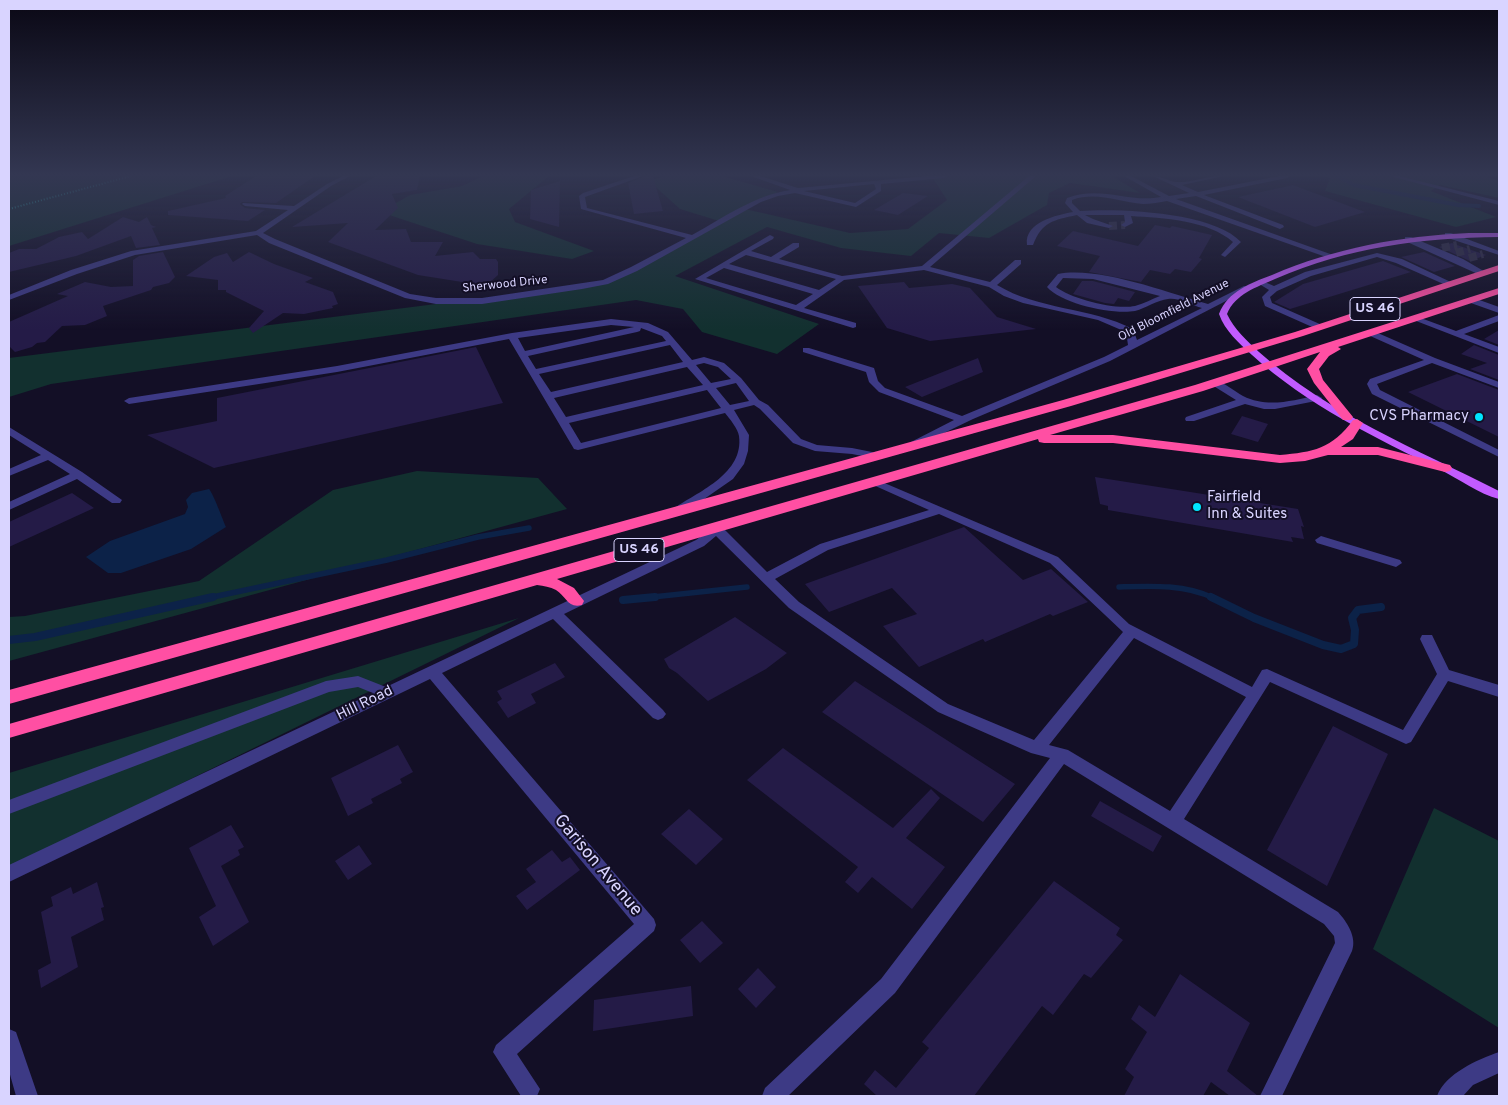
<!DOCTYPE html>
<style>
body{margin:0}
#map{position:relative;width:1508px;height:1105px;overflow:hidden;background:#130f26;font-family:Overpass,sans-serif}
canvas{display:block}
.frame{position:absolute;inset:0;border:10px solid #d9d4ff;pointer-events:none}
</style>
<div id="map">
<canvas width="1508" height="1105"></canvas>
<div class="frame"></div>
</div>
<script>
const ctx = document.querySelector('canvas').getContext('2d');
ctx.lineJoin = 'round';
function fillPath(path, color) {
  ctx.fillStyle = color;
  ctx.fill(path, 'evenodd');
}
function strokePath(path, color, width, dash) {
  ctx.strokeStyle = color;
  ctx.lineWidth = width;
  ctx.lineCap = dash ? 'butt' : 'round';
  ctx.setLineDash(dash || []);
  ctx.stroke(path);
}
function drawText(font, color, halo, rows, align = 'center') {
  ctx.font = font + ' Overpass,sans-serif';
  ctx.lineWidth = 4;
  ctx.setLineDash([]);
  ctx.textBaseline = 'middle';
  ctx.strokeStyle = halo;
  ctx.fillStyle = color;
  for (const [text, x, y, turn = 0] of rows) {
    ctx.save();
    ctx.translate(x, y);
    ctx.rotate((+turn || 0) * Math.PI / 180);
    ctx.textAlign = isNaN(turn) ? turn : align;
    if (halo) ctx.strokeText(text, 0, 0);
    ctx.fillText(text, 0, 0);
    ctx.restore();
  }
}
fillPath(new Path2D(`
 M9,176H232L9,246Z
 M483,176H549L509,209L515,222L594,251L572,259L477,244L380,212L410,195L462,186Z
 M664,176H722L778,192L745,209L850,233L908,229L947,200L932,177L940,176H1112L1140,193L1070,183L1049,193L1047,205L989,238L939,233L911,256L841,248L767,227L675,276L819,324L777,354L702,332L683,309L636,300L51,384L9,397V358L602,283L719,221L680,209L649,181Z
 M1322,176H1486L1499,181V198L1440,185L1431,191L1496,217L1456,227L1325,191L1330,178Z
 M417,471L538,478L567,509L9,661V617L25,616L199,581L333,490Z
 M519,618L9,868V773Z
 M1434,808L1499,841V1028L1373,949Z`), '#12302f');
fillPath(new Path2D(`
 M209,489C214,495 222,518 226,527L191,549L121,573H108L86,557L110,541L185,514L188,507L186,500L192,493Z`), '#0c2248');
strokePath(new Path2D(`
 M1337,176L1354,185L1458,205L1479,206`), '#0c2248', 4);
strokePath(new Path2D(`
 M1119,587C1150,586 1185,584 1213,598
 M208,598L387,560L478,537L529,528
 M643,598L747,587`), '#0c2248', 5.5);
strokePath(new Path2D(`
 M1211,597L1254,618L1323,645L1341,649L1354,644L1355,630L1352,618L1358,610L1381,607
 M623,600L655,597
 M9,640L35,637L213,597`), '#0c2248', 8);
fillPath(new Path2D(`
 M256,176H315L276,203L242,202L240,204L245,208L265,210L248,221L168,215V211L226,198L225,196Z
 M376,176H420L417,190L392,194L398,208L375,230L406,229L411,242H443L435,256L473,252L480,259H496L498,262V275L487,285H481L418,275L328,242L348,223L292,227Z
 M645,176H653L663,211L634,214L628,183Z
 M560,181L559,227L530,219L531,190Z
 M1293,185L1365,212L1315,227L1238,197Z
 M903,193L928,196L898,215L874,210Z
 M123,217L139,222L147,217L151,225L156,227L152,228L160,245L136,248L131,236L76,256L9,272V253L19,249H36L59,237L82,232L88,239Z
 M1155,225L1170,228L1172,226L1212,235L1199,258L1202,259L1191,272L1175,269L1170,274L1150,270L1141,282L1089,272L1100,256L1057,246L1073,231L1138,246Z
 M1452,243L1457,245L1486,255L1470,261L1439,247Z
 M163,252L175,277L169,283L153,287L151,290L103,306L107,316L85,325L62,326L45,342L37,343L32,347L15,352L9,346V322L68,296L57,294L85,282L111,287L133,286V260L139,256Z
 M249,252L274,264L313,278L305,282L333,292L338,304L332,306L333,308L304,314L283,313L253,333L249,328L264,311L226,292V290H218V280L186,276L214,257L227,253L233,262Z
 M1424,252L1455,266L1434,272L1401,257Z
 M1383,261L1411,272L1290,309L1274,302L1303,284Z
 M1082,281H1093L1135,292L1129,301L1118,298L1114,304L1105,303L1073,294Z
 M904,282L909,288L952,284L970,288L997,317L1036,329L930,341L887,328L858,286Z
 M1499,330V345L1484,339Z
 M1474,345L1499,355V380L1470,369L1487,363L1461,354Z
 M476,347L503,403L214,468L147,435L217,421V398Z
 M978,358L983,372L922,397L905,387Z
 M1457,374L1499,390V437L1408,392Z
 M1242,416L1268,424L1258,442L1231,434Z
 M1095,477L1298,509L1304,527L1301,526L1304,539L1291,537L1293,542L1108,510V506L1100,504Z
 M72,493L94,508L9,547V522Z
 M964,527L1023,580L1051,569L1088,602L1053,616L1050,614L985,642L983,639L919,667L883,626L917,614L892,588L829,612L805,584Z
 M735,617L787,653L766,669L708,701L677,673L669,668L664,659Z
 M555,663L565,677L531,694L536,703L508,718L497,702L502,699L497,691Z
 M855,681L1015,784L983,822L822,712Z
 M1333,726L1388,754L1327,886L1267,850Z
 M398,745L413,772L400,779L402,783L371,799L373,803L348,816L331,778Z
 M783,748L893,828L931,789L940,798L906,838L945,867L912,909L872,877L858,893L845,882L858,867L747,780Z
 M1100,801L1162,836L1153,852L1091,816Z
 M689,809L723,839L696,865L661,834Z
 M231,825L244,847L238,850L240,855L221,866L249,922L213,946L199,917L216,906L189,848Z
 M359,845L372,864L348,880L335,861Z
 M552,850L562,862L570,857L580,870L527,910L516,896L536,882L526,869Z
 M1054,881L1120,928L1116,935L1123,940L1091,978L1084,974L1053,1015L1042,1006L974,1096H877L864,1084L875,1070L896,1088L929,1048L922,1042Z
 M97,882L104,907L101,908L104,920L71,937L78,967L41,988L38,970L51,963L41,912L53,906L51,897L71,887L73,894Z
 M702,921L723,943L700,963L680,940Z
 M758,968L776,987L756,1008L738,989Z
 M1180,974L1250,1023L1227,1071L1258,1096H1230L1211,1082L1203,1096H1124L1134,1077L1125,1069L1147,1032L1131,1019L1139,1005L1155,1017Z
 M691,986L693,1016L593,1031L594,1000Z`), '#241b47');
strokePath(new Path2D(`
 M1109,226L1125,225
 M1442,248L1457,245
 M1456,253L1470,249
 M1469,258L1483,254`), '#312d47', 8, [8, 4]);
strokePath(new Path2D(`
 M9,209L131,176`), '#2fb8b0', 2, [1, 2]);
fillPath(new Path2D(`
 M343,176H350L331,186L263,233L275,239L410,294L436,298H482L603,280L631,267L686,238L581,209L579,196L583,193L634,176H643L585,197L587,208L692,235C723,218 755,195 790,190L751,176H760L798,188L926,176H947L944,178L881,184V191L856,207L795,193L778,196L761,202L637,271L608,284L582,289L482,304H436L405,298L269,243L257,235L135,255L77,274L9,300V295L71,270L131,251L256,231L288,210L245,206L242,204L243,203L294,206L327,184ZM874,184L876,189L855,203L804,191Z
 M1029,176H1036L930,267L990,282L1015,260H1021V264L997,285C1038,310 1090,307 1133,329L1137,340L1202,308C1192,305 1177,297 1168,299C1157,300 1146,308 1135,311C1113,315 1062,304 1047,287L1058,274C1099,266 1168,293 1208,304L1244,286L1251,288L1110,361L973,419L915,447L910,444L911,442L954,420L879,392L869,382L866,372L803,352V348H809L874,368L878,381L885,388L962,416L1104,357L1128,345L1126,332L1098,320L1023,303L1004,296L989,287L924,270L844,280L804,308L856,323V327L853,328L695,279L770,235L774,237L773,239L751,251L771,257L793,243H799V247L779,259L842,276L922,266ZM746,255L836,279L819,290L729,264ZM724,268L813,294L796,305L706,278ZM1063,278L1093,279L1160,296C1152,299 1143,304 1135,306C1114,310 1072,299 1056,287Z
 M1124,176H1131L1169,196L1189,193L1153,176C1162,176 1168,181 1176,182C1192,183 1208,175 1224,176L1182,185L1198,192L1279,176H1290L1287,178L1204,195L1283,225L1284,227L1280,229L1196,196L1176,199L1333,255L1326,257L1167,201C1160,202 1151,204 1143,204C1119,202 1096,191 1072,200V203L1080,211C1119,208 1214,212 1241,242L1225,257L1221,255L1233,242C1208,220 1163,218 1131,216L1133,223L1125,227L1121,225L1125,222L1124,215H1085L1093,219L1113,226L1109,228L1087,223L1077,215C1053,220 1042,222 1033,245H1027C1024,222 1057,215 1073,212L1065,203L1067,198C1101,185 1127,203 1161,197Z
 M1390,176H1399L1499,201V205Z
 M1445,233H1451L1499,251V255L1445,237Z
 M1405,237H1411L1463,259L1487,273L1480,275L1405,241Z
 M1377,253L1402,259L1455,284L1448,286L1396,263L1377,257L1311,276L1277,291L1270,297L1272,303L1322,325V329L1319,330L1265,306L1262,297L1269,290L1256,282L1260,280L1274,286L1305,272Z
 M1471,297L1499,307V313L1468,302L1467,300Z
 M1499,315V321L1464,334L1499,347V353L1411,319L1418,317L1456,331Z
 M611,319L648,323L668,332L692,360L704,357L724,363L741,378L759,400L768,405L801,439L817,445L852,448L882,454L883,456L878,459L852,454L815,451L793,443L760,409L754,405L734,410L749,435L748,451L744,464L733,479L684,513H676L674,510L676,507C700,491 744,473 739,436C738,429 730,419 725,413L578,450L574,449L509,339L337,372L129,404L124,401L129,398L337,366L512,333ZM611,325L634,327L525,351L518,338ZM641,328L662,336L666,341L536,369L528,356L637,332L640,331ZM670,345L683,362L551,392L539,374ZM704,363L718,367L731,379L711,383L696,365ZM687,367L703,385L566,417L554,398ZM736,383L749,401L730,405L716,388ZM707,390L721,408L581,443L569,423Z
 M1371,330L1435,358L1499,382V388L1432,363L1377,384L1380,390L1499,450V457L1372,394L1367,384L1370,379L1424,360L1368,335V331Z
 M1215,380C1225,383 1234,391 1243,396C1267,408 1292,401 1317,395L1322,398L1321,400L1275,409H1264L1245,404L1194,421H1186L1185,419L1186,417L1236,400L1212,385V381Z
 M9,427L82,472L122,500L120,503H112L77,479L9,510V502L70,474L48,460L9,476V469L41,455L9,435Z
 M875,479L1058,557L1129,624L1252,687L1262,670L1267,669L1403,730L1437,674L1420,639L1422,635H1432L1449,670L1499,685V697L1448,681L1411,742L1406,744L1270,682L1184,819L1338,912C1347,922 1357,937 1352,951L1282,1096H1260L1335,943L1334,936L1324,924L1064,764L895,993L788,1096H762L765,1088L881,979L1050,758L1031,753L938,712L789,608L716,536L704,546L564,614L663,710L666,714L663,718L658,720L653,718L553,619L442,673L654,919L656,925L654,931L517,1054L540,1089L537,1096H521L493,1052L496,1045L634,924L430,679L9,882V865L373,693L358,687L329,692L9,814V800L326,681L358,676L386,687L696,540L707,532L712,525H720L767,572L820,544L929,510L871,484L869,482ZM939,514L1050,563L1123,632L1034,740L948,704L799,602L775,579L828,550ZM1134,638L1246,697L1170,811L1068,750L1049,745Z
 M1321,536L1400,560L1402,563L1396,567L1317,543L1315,540Z
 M9,1029L16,1032L38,1096H16L9,1071Z
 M1499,1052V1073L1473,1085L1463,1096H1437C1446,1073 1477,1060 1499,1052Z`), '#3d3a85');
fillPath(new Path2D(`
 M1469,233H1499V237C1419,238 1350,247 1275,279C1257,287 1235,294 1227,314C1234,329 1247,341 1259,352C1328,414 1417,449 1499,491V499C1479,494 1459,479 1441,470C1374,437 1307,405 1252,355C1239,343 1225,331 1219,314C1228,291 1251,283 1272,275C1335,248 1400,236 1469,233Z`), '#c25bff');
fillPath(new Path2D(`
 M1499,265V271L1303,336L1071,406L9,704V690L1063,400L1295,332Z
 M1499,288V294L1338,347L1341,349L1329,356L1319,369L1323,380L1353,417L1351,420H1343L1314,383L1307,369L1320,352L1203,391L1050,435H1113L1280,455C1313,452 1332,449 1353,420L1357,419L1363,423L1353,439L1341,447H1378L1450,465L1452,468L1450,471L1445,472L1378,455H1328L1305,461L1280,463L1113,443H1044L1039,442L1038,439L557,579L574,588L584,601L582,605C568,609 566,596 556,590C550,587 544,586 537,585L9,738V724L1195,385Z`), '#ff4fa3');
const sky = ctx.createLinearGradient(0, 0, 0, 330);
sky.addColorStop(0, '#0a0815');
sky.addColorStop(0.53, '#333752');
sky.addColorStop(1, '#33375200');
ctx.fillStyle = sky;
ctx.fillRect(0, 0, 1508, 330);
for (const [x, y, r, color] of [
 [1479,417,5,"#00e5ff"],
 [1197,507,5,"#00e5ff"]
]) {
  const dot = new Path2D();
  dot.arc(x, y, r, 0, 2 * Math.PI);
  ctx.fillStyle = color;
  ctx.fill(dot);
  strokePath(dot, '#130f26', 2);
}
drawText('12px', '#d9d4ff', '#130f26', [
 ["Sherwood Drive",505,285,-6],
 ["Old Bloomfield Avenue",1174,311,-27]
]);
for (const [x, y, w] of [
 [1375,309,50],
 [639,550,50]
]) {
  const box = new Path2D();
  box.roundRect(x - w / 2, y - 11.5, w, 23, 4);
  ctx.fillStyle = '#130f26';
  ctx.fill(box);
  strokePath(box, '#d9d4ff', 1);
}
drawText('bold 14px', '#d9d4ff', null, [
 ["US 46",1375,309],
 ["US 46",639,550]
]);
drawText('15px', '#d9d4ff', '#130f26', [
 ["CVS Pharmacy",1469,417],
 ["Fairfield",1207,498,"left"],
 ["Inn & Suites",1207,515,"left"]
], 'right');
drawText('15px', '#d9d4ff', '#130f26', [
 ["Hill Road",365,704,-26]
]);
drawText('18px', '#d9d4ff', '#130f26', [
 ["Garison Avenue",597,866,50]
]);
</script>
